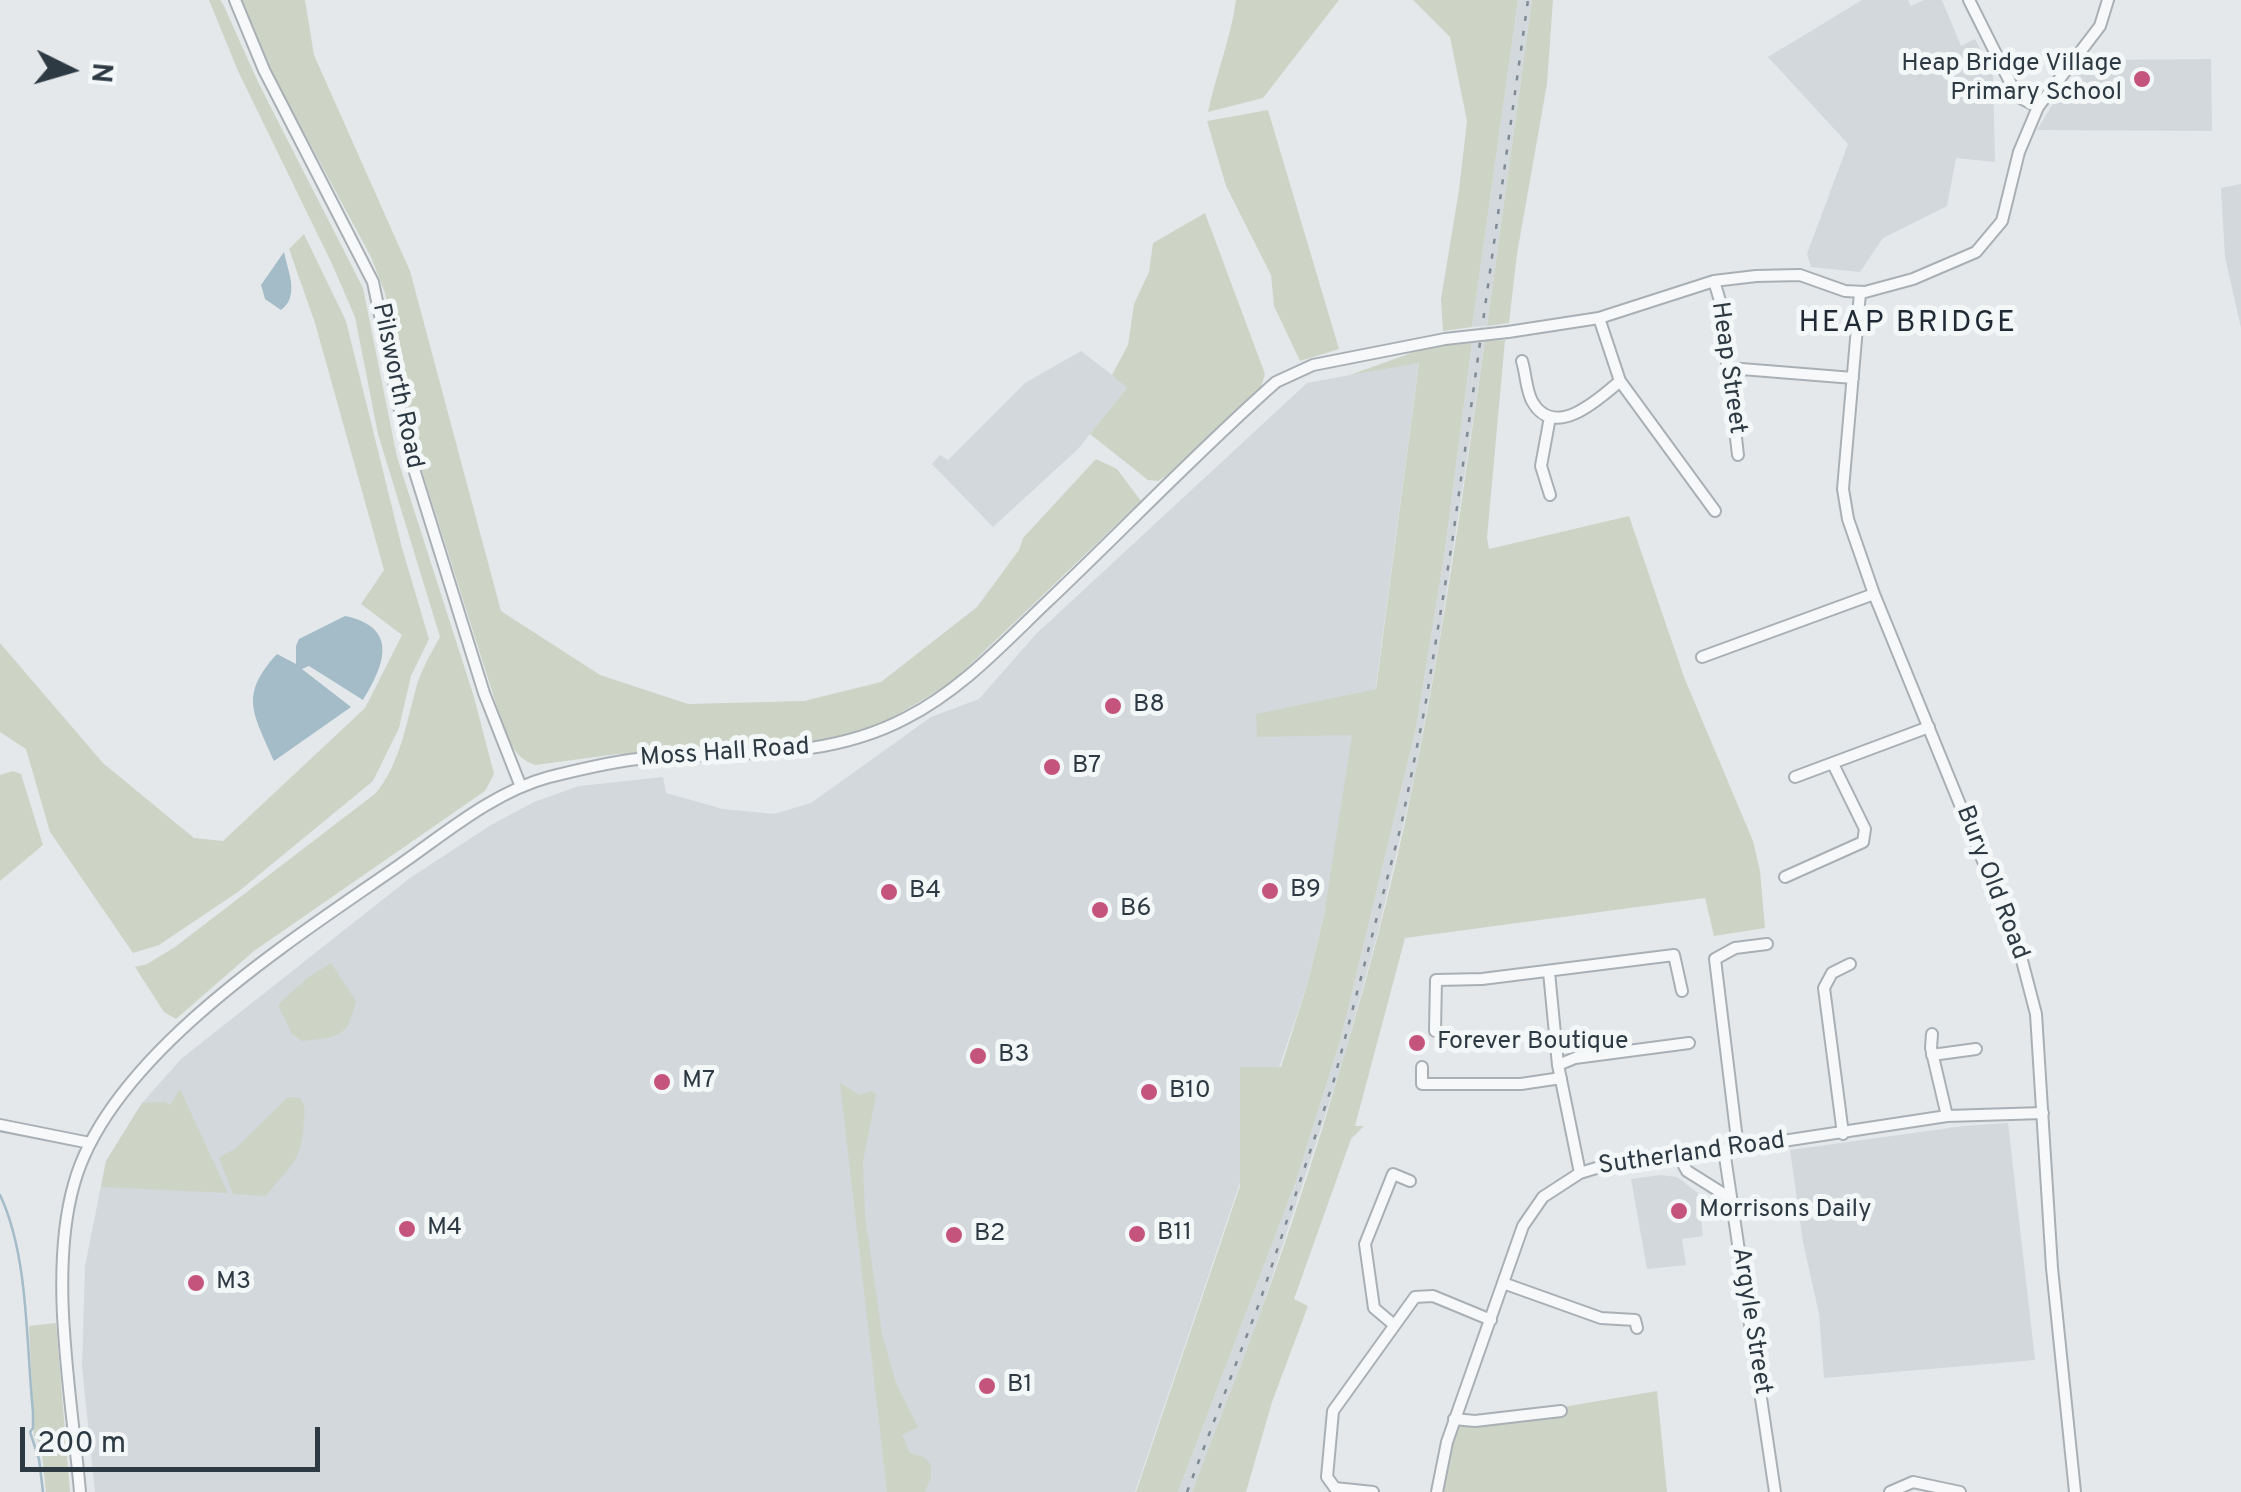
<!DOCTYPE html>
<style>
body{margin:0}
#map{position:relative;width:2241px;height:1492px;overflow:hidden;background:#e4e8eb;font-family:Overpass,sans-serif}
canvas{display:block}
.north{position:absolute;left:20px;top:20px;width:100px;height:100px;-webkit-text-stroke:8px #f4f7f8;paint-order:stroke;rotate:95deg;font-size:28px;font-weight:700;line-height:40px;text-align:center;color:#2d3943}
.north::after{content:'';display:block;margin:auto;width:35px;height:45px;background:#2d3943;clip-path:polygon(50% 0,100% 100%,50% 72%,0 100%)}
.scale{position:absolute;left:20px;top:1427px;width:300px;height:45px;box-sizing:border-box;border:5px solid #2d3943;border-top:0;padding-left:12px;font-size:30px;line-height:35px;white-space:nowrap;color:#2d3943;-webkit-text-stroke:8px #f4f7f8;paint-order:stroke}
</style>
<div id="map">
<canvas width="2241" height="1492"></canvas>
<div class="north">N</div>
<div class="scale">200 m</div>
</div>
<script>
const ctx = document.querySelector('canvas').getContext('2d');
ctx.lineJoin = 'round';
function fillPath(path, color) {
  ctx.fillStyle = color;
  ctx.fill(path, 'evenodd');
}
function strokePath(path, color, width, dash) {
  ctx.strokeStyle = color;
  ctx.lineWidth = width;
  ctx.lineCap = dash ? 'butt' : 'round';
  ctx.setLineDash(dash || []);
  ctx.stroke(path);
}
function drawText(font, color, halo, rows, align = 'center') {
  ctx.font = font + ' Overpass,sans-serif';
  ctx.lineWidth = 10;
  ctx.setLineDash([]);
  ctx.textBaseline = 'middle';
  ctx.strokeStyle = halo;
  ctx.fillStyle = color;
  for (const [text, x, y, turn = 0] of rows) {
    ctx.save();
    ctx.translate(x, y);
    ctx.rotate((+turn || 0) * Math.PI / 180);
    ctx.textAlign = isNaN(turn) ? turn : align;
    if (halo) ctx.strokeText(text, 0, 0);
    ctx.fillText(text, 0, 0);
    ctx.restore();
  }
}
fillPath(new Path2D(`
 M1518,0H1532L1487,326L1472,327Z
 M1862,0H1908L1911,6L1924,0H1942L1961,46L1975,39L1993,73L1995,162L1956,158L1947,206L1883,238L1860,272L1811,267L1807,254L1848,144L1768,57Z
 M2211,59L2212,131L2037,130L2057,97L2088,60Z
 M2241,184V328L2225,257L2221,188Z
 M1485,341L1438,649L1415,775L1379,928L1341,1067L1258,1320L1192,1492H1178L1296,1181L1341,1038L1416,728L1444,557L1472,343Z
 M1081,351L1128,387L1078,449L993,527L932,464L940,455L948,460L1025,383Z
 M1419,362L1374,700L1308,982L1135,1492H95L82,1367L85,1266L106,1161L142,1103L181,1059L410,878L491,825L534,802L579,786L663,777L666,793L723,809L774,814L811,803L931,717L979,699L1036,634L1307,383Z
 M2008,1123L2035,1360L1824,1378L1819,1314L1803,1242L1790,1150L1964,1126Z
 M1660,1175L1677,1177L1698,1193L1703,1236L1682,1239L1686,1265L1647,1269L1631,1179Z`), '#d3d8dd');
fillPath(new Path2D(`
 M209,0H220L223,4L259,84L363,288L397,457L474,697L494,774L485,791L254,951L176,1019L164,1012L135,967L147,964L175,947L376,793C400,763 406,725 416,688C421,670 431,653 440,637L378,434L355,317L332,264L238,71Z
 M242,0H305L314,55L410,271L501,611L600,675L688,704L804,701L881,682L977,607L1019,550L1023,538L1096,459L1117,469L1141,501L951,683L888,720L857,734L823,742L780,748L617,754L536,765C518,760 513,748 505,732L416,452L385,293L371,257L274,77Z
 M1236,0H1339L1263,98L1208,112C1216,74 1231,38 1236,0Z
 M1413,0H1518L1472,327L1443,331L1441,299L1459,190L1467,121L1450,37Z
 M1532,0H1553L1547,84L1517,254L1509,323L1487,326Z
 M1268,110L1339,349L1300,361L1274,306L1271,275L1226,186L1207,121Z
 M1205,213L1265,374L1261,387L1167,475L1158,481L1148,480L1090,434L1127,388L1112,375L1128,345L1134,304L1149,272L1153,243Z
 M304,234L346,321L402,548L429,639L411,676L399,728L373,781L238,892L159,945L133,953L50,832L26,749L0,732V643L103,763L194,838L223,841L365,708L402,635L361,604L384,570L315,323L289,249Z
 M1505,340L1487,538L1489,549L1629,516L1684,677L1753,841L1760,871L1765,928L1714,936L1705,898L1405,938L1355,1126H1364L1351,1139L1294,1299L1308,1306L1272,1402L1246,1492H1192C1213,1435 1236,1379 1257,1322C1304,1194 1344,1062 1379,931C1430,737 1456,539 1485,341Z
 M1472,343L1444,557L1416,728L1341,1038L1296,1181L1178,1492H1136L1240,1186V1067H1281L1308,982L1324,915L1352,735L1257,737L1256,714L1376,689L1419,363L1350,375L1425,348Z
 M13,771L21,774L43,845L0,881V775Z
 M331,963L356,1001C347,1039 339,1037 302,1041L292,1034L278,1005L307,978Z
 M840,1083L860,1095L871,1091L876,1095L863,1162L865,1216L882,1334L896,1383L918,1427L902,1435L910,1453L924,1457L931,1465V1477L925,1492H887Z
 M180,1089L228,1193L101,1187L106,1161L142,1103L165,1102L170,1105Z
 M288,1097L300,1098C306,1106 305,1110 304,1120C302,1162 291,1166 265,1196L233,1194L219,1158L236,1148Z
 M56,1323L70,1492H46L41,1445L34,1436L29,1326Z
 M1657,1391L1667,1492H1442L1451,1440L1459,1416L1563,1407Z`), '#cdd4c6');
fillPath(new Path2D(`
 M284,252C288,272 300,296 281,310L265,299L261,285Z
 M345,616C398,627 386,663 363,700L309,666L302,669L351,707L274,761C254,714 238,696 277,654L296,664V646L299,639Z`), '#a3bcc8');
strokePath(new Path2D(`
 M0,1195C29,1256 26,1345 33,1412V1428L30,1432L39,1459L43,1492`), '#a3bcc8', 2.5);
const minor = new Path2D(`
 M235,0L264,70L373,282L409,453L484,693L521,787
 M1969,0L2017,96L2038,107
 M1714,281L1720,301L1738,455
 M1860,293L1843,489L1848,519L1874,594L2019,949L2036,1014L2052,1268L2075,1492
 M1599,318L1620,381L1715,511
 M1508,332L1599,318L1714,281L1756,276L1800,275L1845,291L1865,292L1913,279L1976,252L2002,221L2019,152L2038,107L2100,26L2108,0
 M1522,361C1526,374 1526,390 1532,401C1554,441 1599,399 1620,381
 M1729,368L1853,378
 M1550,495L1541,466L1550,417
 M1702,657L1874,594
 M1795,777L1929,727
 M1785,877L1863,842L1865,829L1833,764
 M1549,972L1558,1065L1580,1173
 M1435,1031L1436,980L1482,979L1674,955L1682,991
 M1932,1034L1931,1048L1947,1116
 M1932,1055L1976,1049
 M1558,1065L1575,1058L1689,1043
 M1422,1067V1084H1521L1561,1078
 M0,1125L90,1143
 M1843,1134L1824,988L1832,973L1850,964
 M1738,1148L1715,959L1735,948L1767,944
 M1724,1150L1775,1492
 M1678,1155L1687,1171L1730,1198
 M1503,1283L1601,1318L1635,1320L1637,1328
 M1393,1324L1374,1308L1365,1244L1393,1174L1410,1181
 M1454,1419L1475,1421L1561,1411
 M80,1492C72,1398 48,1275 74,1184C110,1054 295,938 401,864C447,832 494,792 549,777C578,770 609,762 638,759C730,750 821,763 906,718C961,690 1002,645 1046,603C1123,530 1197,452 1276,382L1313,365L1445,339
 M1373,1492L1335,1488L1327,1477L1333,1411L1415,1297L1433,1296L1491,1320
 M1437,1492L1447,1442L1523,1226L1543,1197L1580,1173L1626,1159L1724,1150L1947,1116L2043,1113
 M1890,1492L1913,1482L1960,1492`);
strokePath(minor, '#a9b0b5', 14);
strokePath(minor, '#f7f8fa', 10);
strokePath(new Path2D(`
 M1187,1492L1260,1301L1334,1080L1401,826L1425,707L1452,543L1528,0`), '#7f8b94', 2.5, [5, 10]);
const minorBridge = new Path2D(`
 M1445,339L1508,332`);
strokePath(minorBridge, '#a9b0b5', 14, []);
strokePath(minorBridge, '#f7f8fa', 10);
for (const [x, y, r, color] of [
 [2142,79,10,"#c5547c"],
 [1113,706,10,"#c5547c"],
 [1052,767,10,"#c5547c"],
 [1270,891,10,"#c5547c"],
 [889,892,10,"#c5547c"],
 [1100,910,10,"#c5547c"],
 [1417,1043,10,"#c5547c"],
 [978,1056,10,"#c5547c"],
 [662,1082,10,"#c5547c"],
 [1149,1092,10,"#c5547c"],
 [1679,1211,10,"#c5547c"],
 [407,1229,10,"#c5547c"],
 [1137,1234,10,"#c5547c"],
 [954,1235,10,"#c5547c"],
 [196,1283,10,"#c5547c"],
 [987,1386,10,"#c5547c"]
]) {
  const dot = new Path2D();
  dot.arc(x, y, r, 0, 2 * Math.PI);
  ctx.fillStyle = color;
  ctx.fill(dot);
  strokePath(dot, '#f4f7f8', 4);
}
drawText('25px', '#2d3943', '#f4f7f8', [
 ["Heap Bridge Village",2122,65,"right"],
 ["Primary School",2122,94,"right"],
 ["B8",1133,706],
 ["B7",1072,767],
 ["B9",1290,891],
 ["B4",909,892],
 ["B6",1120,910],
 ["Forever Boutique",1437,1043],
 ["B3",998,1056],
 ["M7",682,1082],
 ["B10",1169,1092],
 ["Morrisons Daily",1699,1211],
 ["M4",427,1229],
 ["B11",1157,1234],
 ["B2",974,1235],
 ["M3",216,1283],
 ["B1",1007,1386]
], 'left');
drawText('25px', '#2d3943', '#f4f7f8', [
 ["Heap Street",1727,368,82],
 ["Pilsworth Road",396,386,78],
 ["Moss Hall Road",725,754,-4],
 ["Bury Old Road",1991,883,69],
 ["Sutherland Road",1692,1155,-8],
 ["Argyle Street",1750,1321,81]
]);
ctx.letterSpacing = '2.5px';
drawText('30px', '#1f2a34', '#f4f7f8', [
 ["HEAP BRIDGE",1908,325]
]);
ctx.letterSpacing = '0px';
</script>
